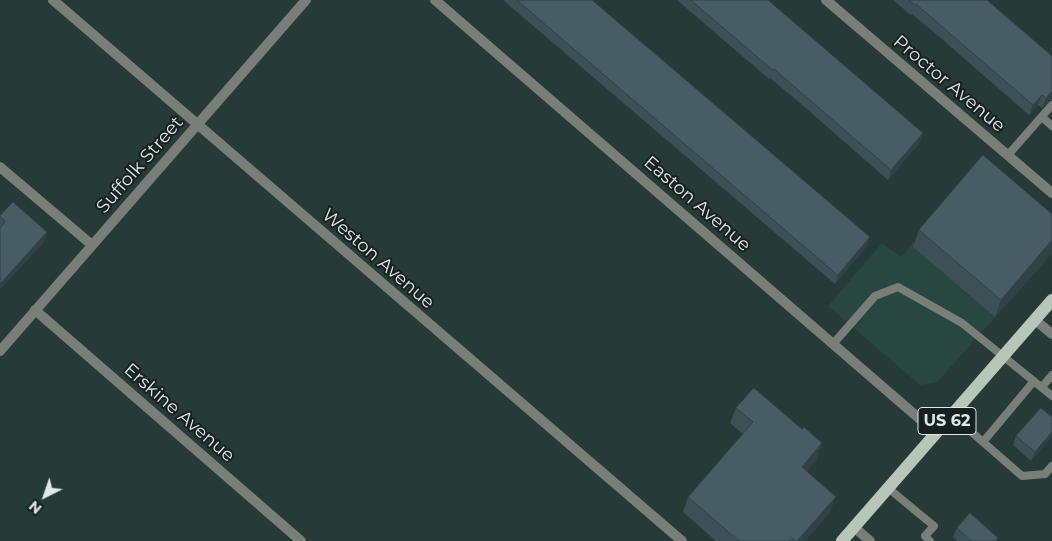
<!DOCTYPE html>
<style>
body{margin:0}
#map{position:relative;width:1052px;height:541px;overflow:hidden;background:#263b37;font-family:Montserrat,sans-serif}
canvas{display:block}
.north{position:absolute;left:20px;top:471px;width:50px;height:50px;-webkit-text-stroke:4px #16201e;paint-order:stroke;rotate:221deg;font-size:14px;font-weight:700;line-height:20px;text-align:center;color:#ddeae7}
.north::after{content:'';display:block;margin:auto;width:18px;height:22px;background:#ddeae7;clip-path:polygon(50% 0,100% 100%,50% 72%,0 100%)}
</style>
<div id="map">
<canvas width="1052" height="541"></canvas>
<div class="north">N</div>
</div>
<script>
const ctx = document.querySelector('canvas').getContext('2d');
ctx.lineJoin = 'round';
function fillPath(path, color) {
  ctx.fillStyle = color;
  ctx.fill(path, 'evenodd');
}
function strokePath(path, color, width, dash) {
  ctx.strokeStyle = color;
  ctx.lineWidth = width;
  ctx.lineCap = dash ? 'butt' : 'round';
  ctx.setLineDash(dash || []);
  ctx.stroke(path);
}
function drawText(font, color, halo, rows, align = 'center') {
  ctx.font = font + ' Montserrat,sans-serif';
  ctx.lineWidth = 4;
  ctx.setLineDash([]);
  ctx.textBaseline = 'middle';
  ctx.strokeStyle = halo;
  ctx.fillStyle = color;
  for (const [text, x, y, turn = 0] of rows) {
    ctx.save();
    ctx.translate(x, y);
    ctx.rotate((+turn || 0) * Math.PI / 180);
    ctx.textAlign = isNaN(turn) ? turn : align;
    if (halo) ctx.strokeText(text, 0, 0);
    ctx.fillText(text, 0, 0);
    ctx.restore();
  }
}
fillPath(new Path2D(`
 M976,166L1052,230V254L937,382L920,385L828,306L882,243L901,257Z`), '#294741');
strokePath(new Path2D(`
 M1042,117L1052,126
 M1008,155L1052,105
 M833,344L875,296L898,287L962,323L1052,396
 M1042,387L1052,375
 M952,415L1022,476L1045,474L1052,466
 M983,442L1034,381
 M888,488L934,526L925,536L930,541`), '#787e78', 8);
strokePath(new Path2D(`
 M53,0L682,541
 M435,0L936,433
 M826,0L1052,193
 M0,167L92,245
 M35,310L301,541
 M1035,320L1052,334
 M0,351L306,0
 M854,527L870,541`), '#787e78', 10);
strokePath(new Path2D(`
 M842,541L1052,300`), '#b8c6b9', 12);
fillPath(new Path2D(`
 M503,0H592L867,246L835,284Z
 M677,0H768L920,142L888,180L801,104L770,78L769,79Z
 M893,0H987L1052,56V100H1050L1042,108L1038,105L1029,115L943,40L912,14L911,15Z
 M1052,214L995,317L913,247L919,230Z
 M0,216L44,242L0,289Z
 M736,408L817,459L806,471L830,512L805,541H716L683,512L688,497L743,434L730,423Z
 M1052,417L1031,461L1013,445L1016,436Z
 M957,528L997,541H958L953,537Z`), '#3d5055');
fillPath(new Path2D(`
 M1052,91V100H1050L1042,108L1046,98Z
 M1042,95L1038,105L1029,115L1033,105Z
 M923,133L920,142L888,180L891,170Z
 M47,232L44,242L0,289V284Z
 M870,237L867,246L835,284L838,275Z
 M1052,240V250L995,317L1001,300Z
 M1052,432V437L1031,461L1035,452Z
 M822,443L817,459L796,483L802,467Z
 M836,497L830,512L805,541H797Z`), '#324145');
const building = new Path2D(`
 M517,0H592L870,237L838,275Z
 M691,0H768L923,133L891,170L804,95L774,69L773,70Z
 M909,0H987L1052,56V91L1046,98L1042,95L1033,105L946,30L916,4L915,5Z
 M983,155L1052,214V240L1001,300L919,230Z
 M13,202L47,232L0,284V228L5,222L0,216Z
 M754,388L802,429L804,427L822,443L802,467L836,497L797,541H795L792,538L789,541H739L688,497L753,422L736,408Z
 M1041,408L1052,417V432L1035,452L1016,436Z
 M970,513L998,538L996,541H971L957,528Z`);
fillPath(building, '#475d63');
strokePath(building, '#324145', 1);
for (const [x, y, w] of [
 [947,421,58]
]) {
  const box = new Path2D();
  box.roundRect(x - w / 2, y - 13.5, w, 27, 4);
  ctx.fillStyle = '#16201e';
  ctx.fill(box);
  strokePath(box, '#ddeae7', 1);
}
drawText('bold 16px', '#ddeae7', null, [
 ["US 62",947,421]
]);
drawText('18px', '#ddeae7', '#16201e', [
 ["Proctor Avenue",949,84,40],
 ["Suffolk Street",140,165,-49],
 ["Easton Avenue",697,204,41],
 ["Weston Avenue",378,259,41],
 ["Erskine Avenue",179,413,41]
]);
</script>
